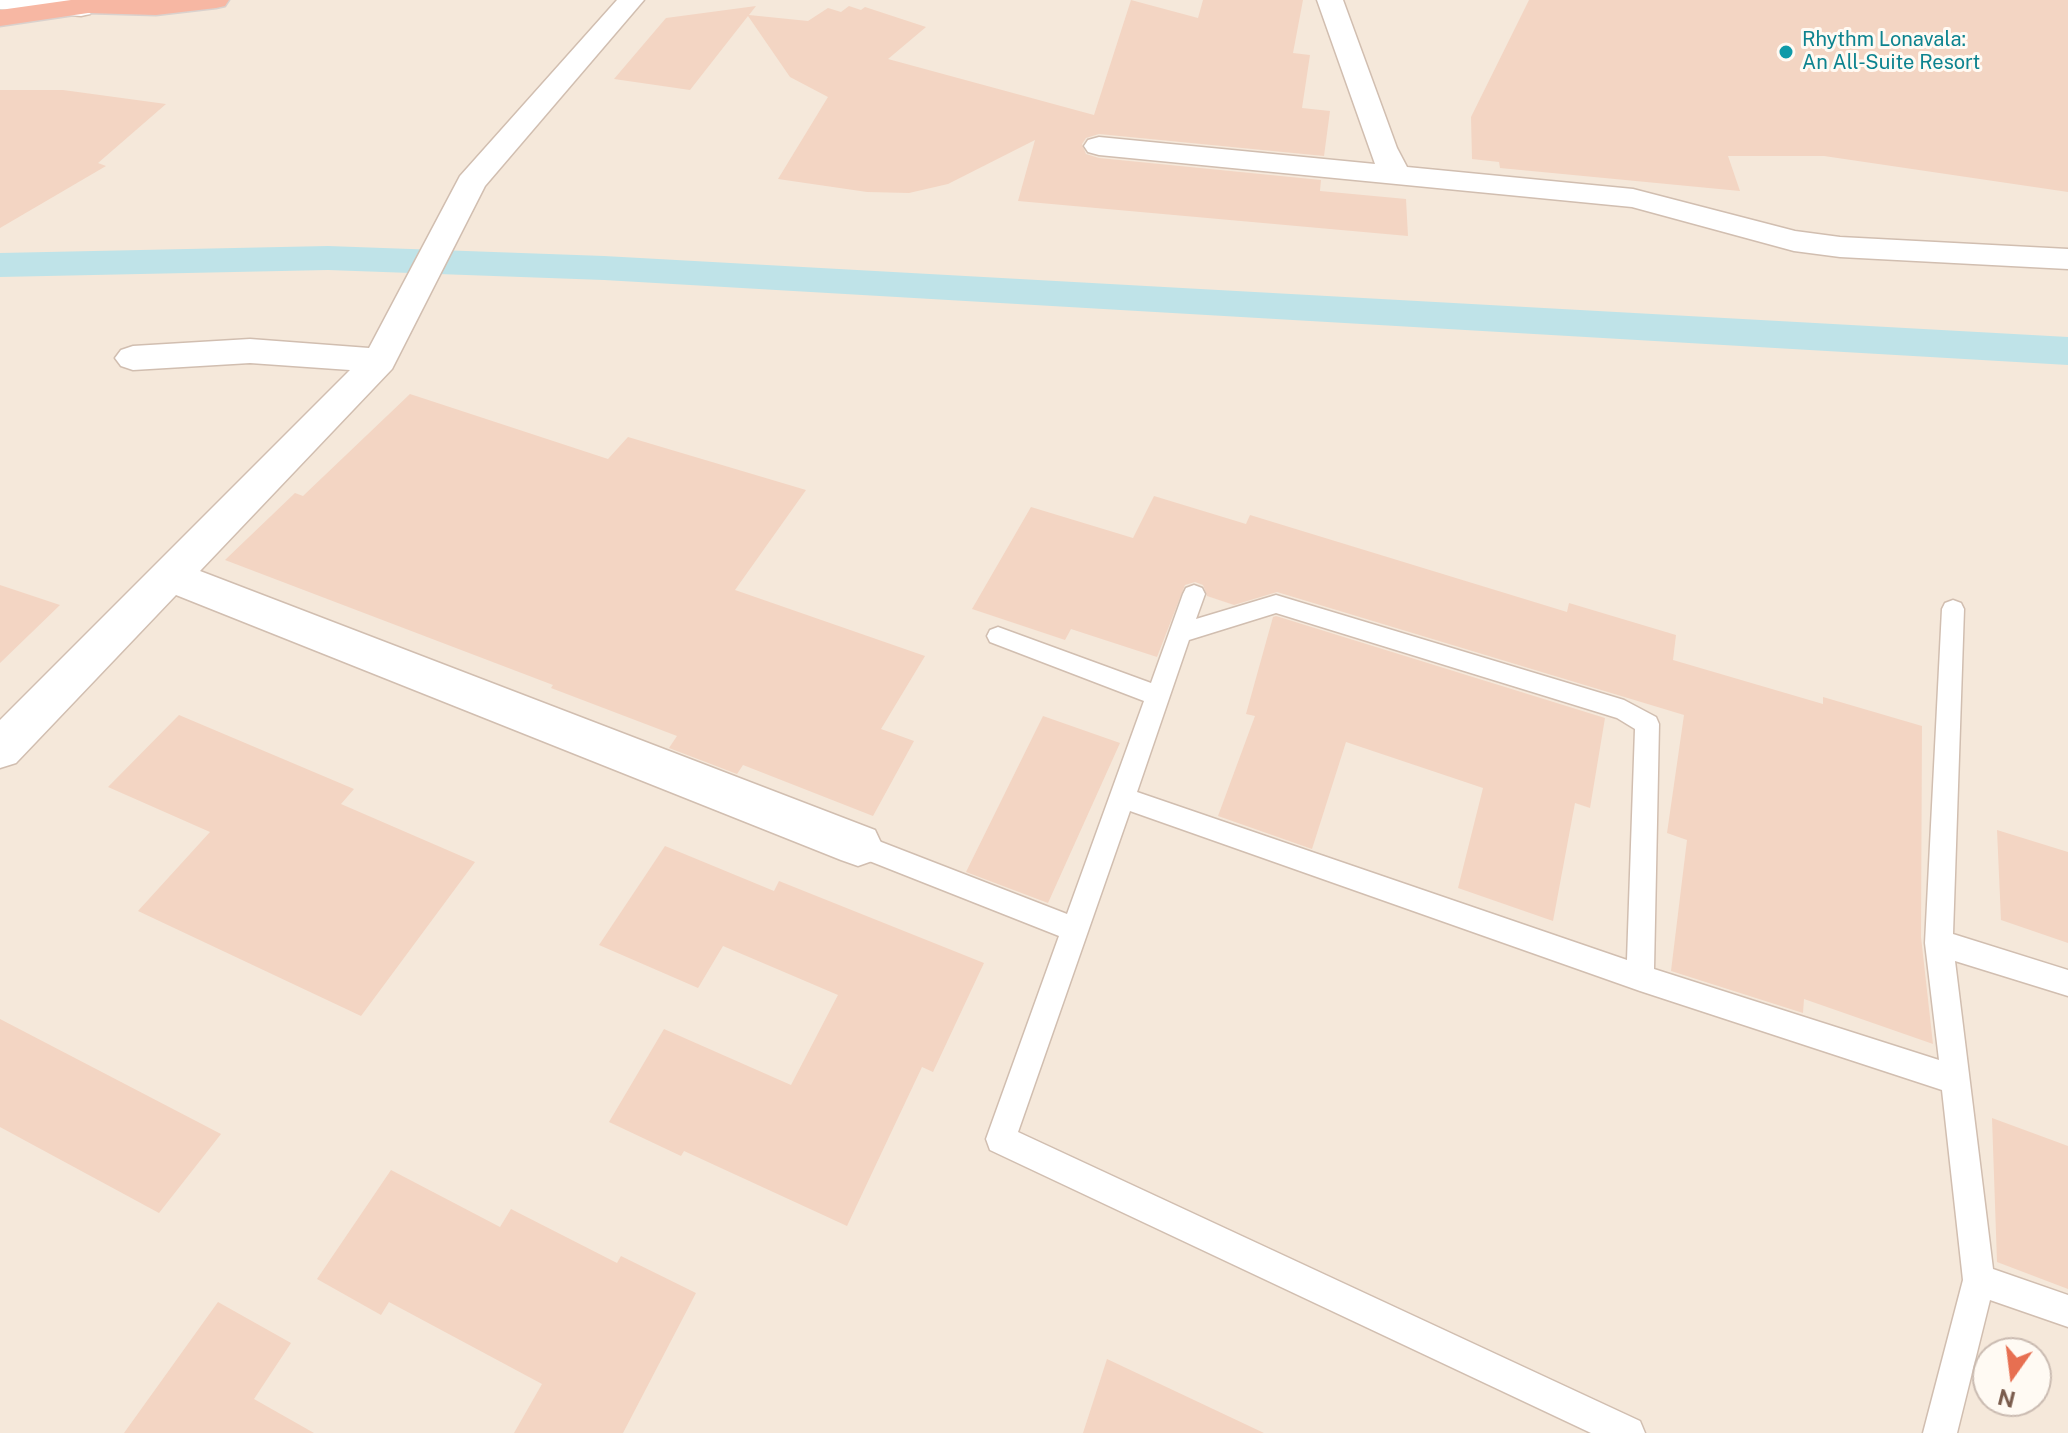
<!DOCTYPE html>
<style>
body{margin:0}
#map{position:relative;width:2068px;height:1433px;overflow:hidden;background:#fdf6ec;font-family:"Public Sans",sans-serif}
canvas{display:block}
.north{position:absolute;left:1972px;top:1337px;width:80px;height:80px;box-sizing:border-box;background:#fffaf3;border:2px solid #cabbb1;border-radius:50%;rotate:194deg;font-size:22px;font-weight:700;line-height:32px;text-align:center;color:#7a5c4d}
.north::after{content:'';display:block;margin:auto;width:28px;height:36px;background:#e76f51;clip-path:polygon(50% 0,100% 100%,50% 72%,0 100%)}
</style>
<div id="map">
<canvas width="2068" height="1433"></canvas>
<div class="north">N</div>
</div>
<script>
const ctx = document.querySelector('canvas').getContext('2d');
ctx.lineJoin = 'round';
function fillPath(path, color) {
  ctx.fillStyle = color;
  ctx.fill(path, 'evenodd');
}
function strokePath(path, color, width, dash) {
  ctx.strokeStyle = color;
  ctx.lineWidth = width;
  ctx.lineCap = dash ? 'butt' : 'round';
  ctx.setLineDash(dash || []);
  ctx.stroke(path);
}
function drawText(font, color, halo, rows, align = 'center') {
  ctx.font = font + ' "Public Sans",sans-serif';
  ctx.lineWidth = 6;
  ctx.setLineDash([]);
  ctx.textBaseline = 'middle';
  ctx.strokeStyle = halo;
  ctx.fillStyle = color;
  for (const [text, x, y, turn = 0] of rows) {
    ctx.save();
    ctx.translate(x, y);
    ctx.rotate((+turn || 0) * Math.PI / 180);
    ctx.textAlign = isNaN(turn) ? turn : align;
    if (halo) ctx.strokeText(text, 0, 0);
    ctx.fillText(text, 0, 0);
    ctx.restore();
  }
}
fillPath(new Path2D(`
 M0,0H2068V1433H0ZM1988,1353H2036V1401H1988Z`), '#f5e8da');
fillPath(new Path2D(`
 M328,246L604,256L2068,337V365L604,280L328,270L0,277V253Z`), '#bfe3e8');
fillPath(new Path2D(`
 M1131,0L1198,18L1203,0H1303L1293,53L1310,55L1302,108L1330,111L1324,156L1099,134L1086,138L1082,144L1086,154L1099,158L1321,180L1320,191L1406,199L1408,236L1018,201L1035,140L948,184L909,193L867,192L778,179L828,97L790,77L748,16L690,90L614,79L666,18L756,6L749,15L808,21L828,8L841,12L849,6L861,10L865,7L926,27L888,59L1094,115Z
 M1529,0H2068V192L1824,156H1728L1740,191L1500,168L1499,162L1472,159L1471,117Z
 M0,90H63L166,104L98,163L106,166L0,228Z
 M410,394L608,459L628,437L806,490L735,590L925,656L881,729L914,741L873,816L743,765L737,774L669,748L677,736L551,688L553,685L225,560L295,493L303,496Z
 M1154,496L1246,524L1250,515L1567,612L1569,603L1676,635L1673,660L1823,704V697L1922,726L1921,937L1933,1044L1804,999L1803,1013L1671,971L1687,840L1667,833L1684,715L1277,592L1234,605L1207,596L1203,585L1195,582L1185,585L1157,657L1071,629L1065,640L972,609L1031,507L1133,538Z
 M0,585L60,605L0,663Z
 M1276,616L1605,718L1590,808L1575,803L1553,921L1458,888L1483,788L1346,742L1312,849L1218,816L1255,716L1246,714L1273,617Z
 M179,715L354,789L341,804L475,862L361,1016L138,911L210,832L108,787Z
 M1043,716L1120,743L1048,903L966,872Z
 M1997,830L2068,852V943L2001,920Z
 M665,846L774,891L779,881L984,963L933,1072L922,1067L847,1226L684,1151L681,1156L609,1122L664,1029L791,1085L838,995L723,946L698,988L599,945Z
 M0,1019L221,1134L159,1213L0,1127Z
 M1992,1118L2068,1146V1289L1997,1262Z
 M391,1170L500,1227L511,1209L617,1263L621,1256L696,1293L623,1433H514L542,1384L389,1302L381,1315L317,1279Z
 M218,1302L291,1343L254,1399L314,1433H124Z
 M1107,1359L1264,1433H1083Z`), '#f3d5c3');
const lane = new Path2D(`
 M1194,585L1202,588L1205,594L1196,619L1276,595L1624,700L1656,717L1659,724L1654,969L1939,1060L1925,943L1942,609L1945,603L1953,600L1961,603L1964,609L1953,934L2068,970V996L1955,961L1993,1269L2068,1295V1327L1990,1300L1957,1433H1923L1963,1280L1942,1090L1640,991L1130,811L1018,1132L1640,1421L1645,1433H1591L990,1150L986,1139L1059,936L849,853L845,845L849,837L858,833L1067,914L1144,701L990,642L987,636L990,630L998,627L1151,683L1183,594L1186,588ZM1276,613L1617,718L1635,729L1627,960L1137,792L1189,640Z`);
const street = new Path2D(`
 M617,0H644L485,186L392,369L200,571L875,830L882,845L875,860L858,866L841,860L176,595L16,763L0,768V720L350,370L250,363L133,370L121,366L115,358L121,350L133,346L250,339L369,348L460,176Z
 M1317,0H1343L1397,148L1407,167L1633,189L1795,231L1840,237L2068,249V269L1840,257L1794,251L1632,207L1099,155L1088,152L1084,146L1088,140L1099,137L1375,164Z`);
const secondary = new Path2D(`
 M0,0H80L90,2L94,8L90,14L81,16L0,9Z`);
const highway = new Path2D(`
 M71,0H229L225,6L216,8L156,15L88,13L0,26V10Z`);
strokePath(lane, '#d1beb0', 3);
strokePath(street, '#d1beb0', 3);
strokePath(secondary, '#d6c0b0', 3);
strokePath(highway, '#dad1cd', 3);
fillPath(lane, '#fff');
fillPath(street, '#fff');
fillPath(secondary, '#fff');
fillPath(highway, '#f7b7a3');
for (const [x, y, r, color] of [
 [1786,52,8,"#0f9aa8"]
]) {
  const dot = new Path2D();
  dot.arc(x, y, r, 0, 2 * Math.PI);
  ctx.fillStyle = color;
  ctx.fill(dot);
  strokePath(dot, '#fffaf3', 3);
}
drawText('20px', '#0d838f', '#fffaf3', [
 ["Rhythm Lonavala:",1802,40],
 ["An All-Suite Resort",1802,63]
], 'left');
</script>
